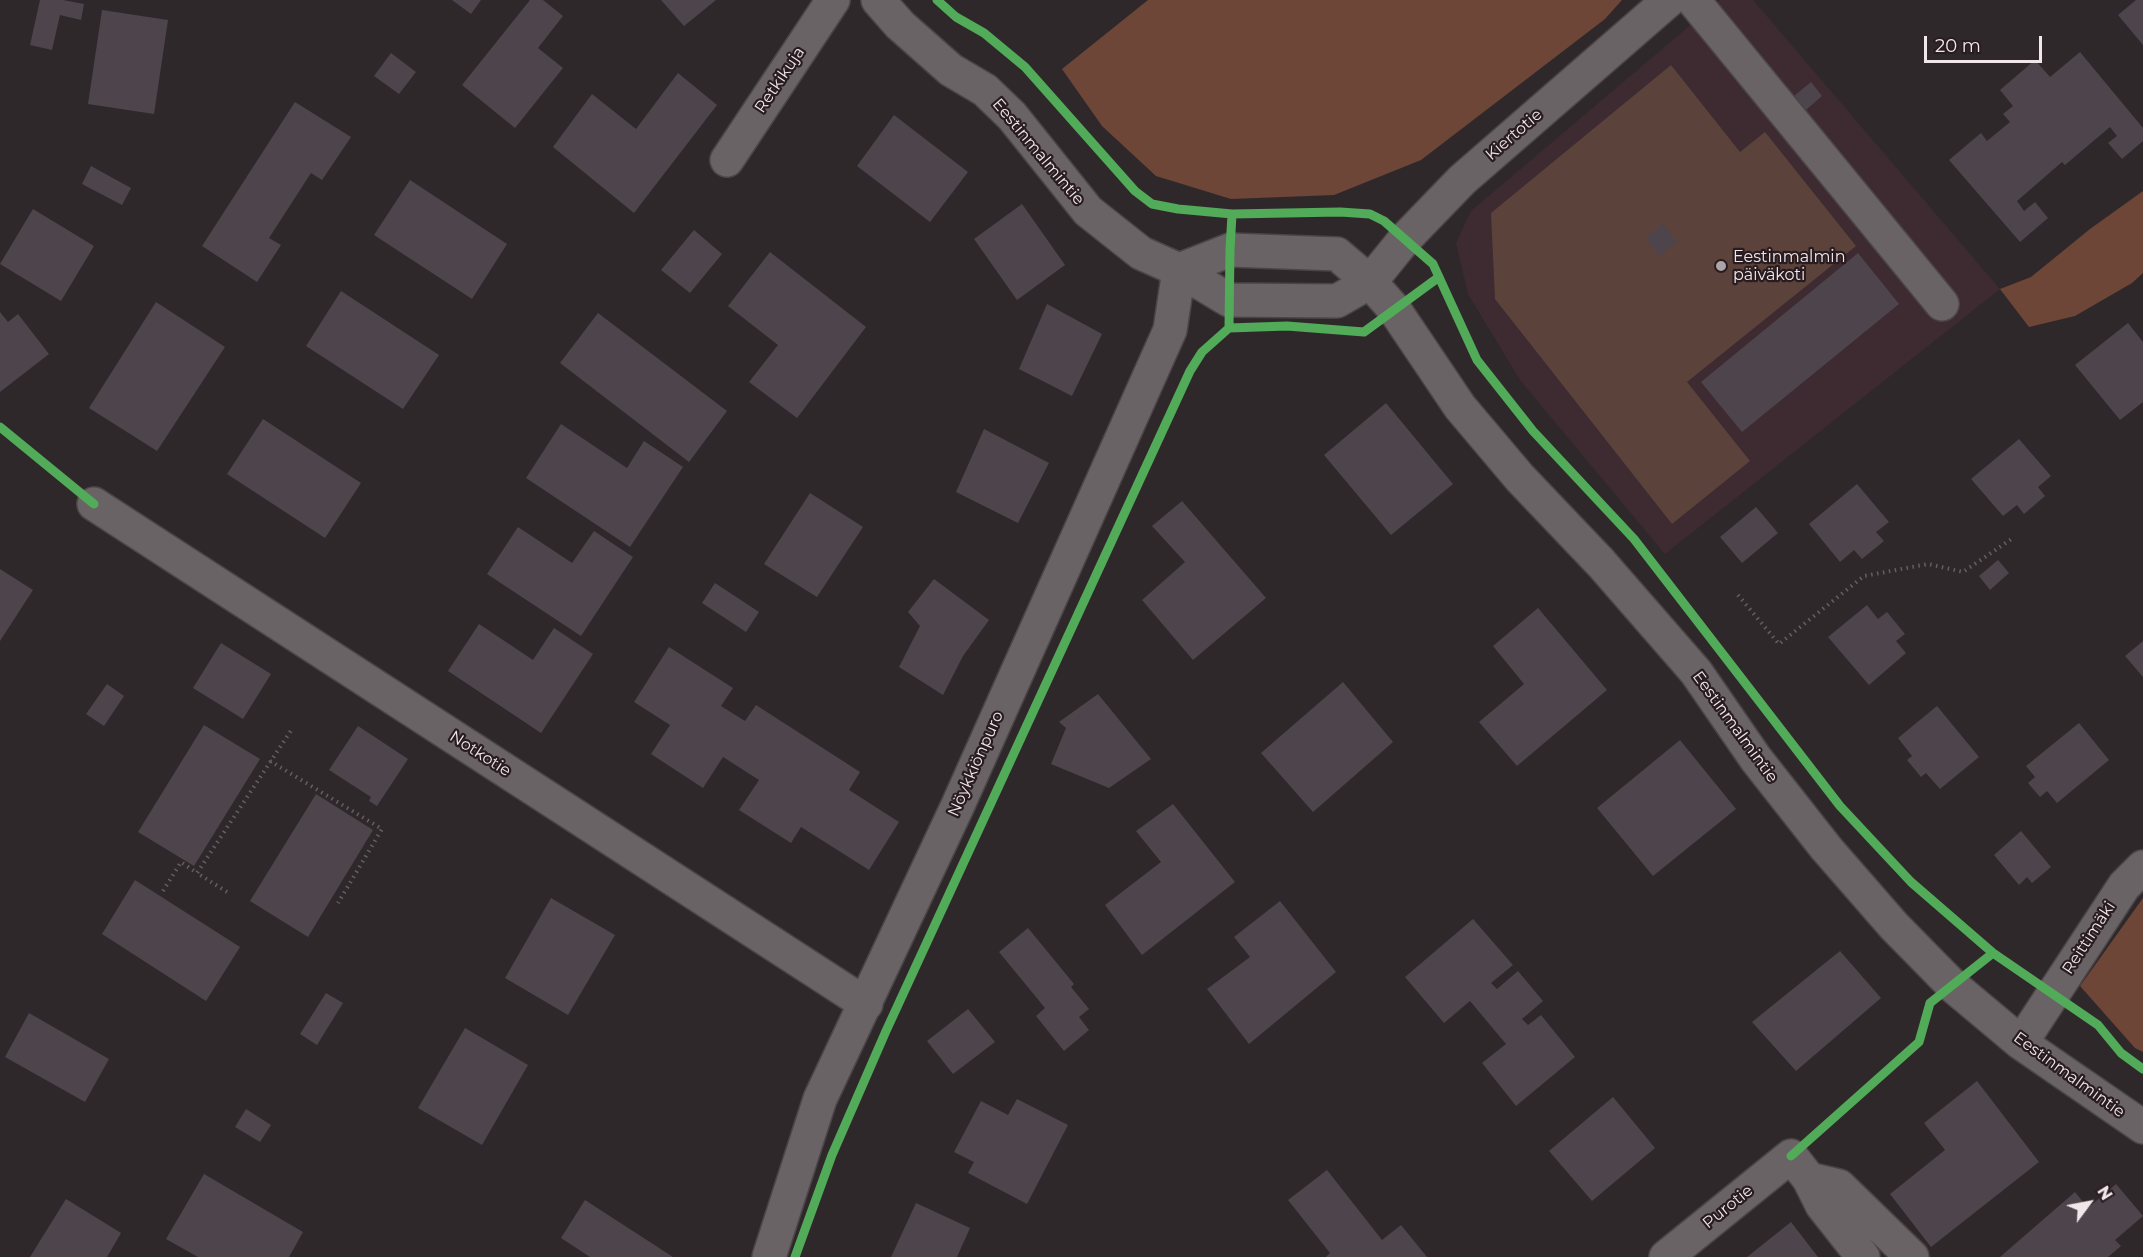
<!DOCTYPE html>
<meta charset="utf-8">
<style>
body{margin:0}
#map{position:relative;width:2143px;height:1257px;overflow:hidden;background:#2f282b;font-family:Montserrat,sans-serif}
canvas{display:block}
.north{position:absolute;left:2059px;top:1173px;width:60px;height:60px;-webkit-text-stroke:4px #281c20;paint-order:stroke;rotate:58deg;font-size:16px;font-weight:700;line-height:24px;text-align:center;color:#f1e7ea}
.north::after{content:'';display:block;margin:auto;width:21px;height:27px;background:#f1e7ea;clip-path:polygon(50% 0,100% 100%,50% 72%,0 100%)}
.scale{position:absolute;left:1924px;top:36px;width:118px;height:27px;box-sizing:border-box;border:3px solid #f1e7ea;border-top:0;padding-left:8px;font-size:18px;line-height:21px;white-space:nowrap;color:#f1e7ea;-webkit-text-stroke:4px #281c20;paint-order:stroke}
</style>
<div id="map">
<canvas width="2143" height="1257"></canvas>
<div class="north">N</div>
<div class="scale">20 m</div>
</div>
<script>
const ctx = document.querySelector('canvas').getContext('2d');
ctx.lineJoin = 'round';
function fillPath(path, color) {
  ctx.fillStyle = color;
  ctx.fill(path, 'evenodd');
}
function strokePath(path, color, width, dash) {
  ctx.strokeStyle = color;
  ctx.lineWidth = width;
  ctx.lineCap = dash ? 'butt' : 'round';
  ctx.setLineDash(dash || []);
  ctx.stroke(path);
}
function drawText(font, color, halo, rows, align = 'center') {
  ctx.font = font + ' Montserrat,sans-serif';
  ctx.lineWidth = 4.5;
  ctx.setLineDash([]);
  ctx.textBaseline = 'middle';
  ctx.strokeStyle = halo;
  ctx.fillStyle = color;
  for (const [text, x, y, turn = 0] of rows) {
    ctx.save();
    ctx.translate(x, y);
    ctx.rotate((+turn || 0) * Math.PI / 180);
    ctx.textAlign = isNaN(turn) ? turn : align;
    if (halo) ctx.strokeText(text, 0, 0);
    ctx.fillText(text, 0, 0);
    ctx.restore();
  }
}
fillPath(new Path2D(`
 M1720,0H1753L2000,289L1665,554L1520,380L1468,294L1456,243L1471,211Z`), '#3d2b31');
fillPath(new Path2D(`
 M1671,65L1740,152L1765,132L1856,246L1687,382L1750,461L1672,524L1495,299L1491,213Z`), '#5b423a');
fillPath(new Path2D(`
 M1148,0H1622L1605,19L1421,160L1334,195L1231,199L1156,176L1102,126L1062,69Z
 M2143,191V273L2132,283L2075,316L2029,327L2000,289L2031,277L2090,229Z
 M2143,898V1052L2135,1048L2080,986Z`), '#6e4637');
fillPath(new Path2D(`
 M40,0H63L84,4L81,20L60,15L52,50L30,45Z
 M452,0H481L471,14Z
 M530,0H543L563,16L538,48L563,68L515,128L462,85Z
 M661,0H716L684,26Z
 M2136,0H2143V45L2118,15Z
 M102,10L168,20L154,114L88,104Z
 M2080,52L2143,128V141L2122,159L2108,143L2117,136L2110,127L2065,165L2062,162L2017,201L2024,211L2035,202L2048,218L2020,242L1949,160L1981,133L1987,141L2010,122L2003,114L2013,106L2000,90L2035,60L2050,77Z
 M391,53L416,72L399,94L374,76Z
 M678,73L717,105L634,213L553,147L592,94L636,129Z
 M1811,82L1822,96L1806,110L1794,96Z
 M295,102L351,137L322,180L311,173L269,238L281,245L257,282L202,246Z
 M894,115L968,172L930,222L857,166Z
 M91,166L131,188L122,205L82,184Z
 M410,180L507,244L472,299L374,235Z
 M1022,204L1065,265L1017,300L974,239Z
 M33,209L94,246L61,301L0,264Z
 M1663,224L1677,242L1659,256L1646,238Z
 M694,230L722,254L690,293L661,270Z
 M770,252L866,327L797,418L749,382L778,345L728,306Z
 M1858,253L1899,304L1742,432L1701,382Z
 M341,291L439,355L403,409L306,346Z
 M156,302L225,347L157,451L89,408Z
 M1047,304L1102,334L1072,396L1019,369Z
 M0,312L8,322L18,314L49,354L0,392Z
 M598,313L727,411L689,462L560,363Z
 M2128,323L2143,342V402L2120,420L2075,365Z
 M1386,403L1453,484L1391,535L1324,455Z
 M263,419L361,483L325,538L227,474Z
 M561,424L627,468L644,441L683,467L630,547L526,478Z
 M984,429L1049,463L1018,523L956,492Z
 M2019,439L2051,476L2038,487L2045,496L2024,514L2017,505L2003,516L1971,479Z
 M1857,484L1889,522L1876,532L1884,541L1862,559L1854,550L1840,562L1809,524Z
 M810,493L863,527L817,597L764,564Z
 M1182,501L1266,598L1193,660L1142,600L1185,562L1152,526Z
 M1756,507L1778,533L1742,563L1720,537Z
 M518,527L572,563L594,531L633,557L581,636L487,574Z
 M1998,560L2009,573L1990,590L1979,576Z
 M0,569L33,590L0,641Z
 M934,579L989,620L963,656L943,695L899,667L920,626L908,612Z
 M715,583L759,612L746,632L702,603Z
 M1867,605L1878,619L1887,612L1905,634L1896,641L1906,653L1869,685L1828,637Z
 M1538,608L1607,690L1517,766L1479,722L1524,684L1493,646Z
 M479,624L533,660L554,628L593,654L541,733L448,671Z
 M2143,641V677L2125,656Z
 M221,643L271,674L243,719L193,688Z
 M669,647L733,688L721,706L745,721L756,705L860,772L849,790L899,822L869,870L801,827L791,843L739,810L759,780L723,757L703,788L651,754L670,725L634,702Z
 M1343,682L1393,742L1313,812L1261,753Z
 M107,684L124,696L104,726L86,714Z
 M1098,694L1151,759L1109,788L1051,764L1066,728L1059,722Z
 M1937,706L1979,757L1940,789L1926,773L1921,777L1907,760L1912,756L1898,738Z
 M2079,723L2109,760L2057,803L2047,791L2040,797L2028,783L2035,777L2026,766Z
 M204,725L260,759L194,866L138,832Z
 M358,726L408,759L377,806L369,801L371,797L329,770Z
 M1680,740L1736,809L1653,876L1597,808Z
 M316,794L373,830L308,937L250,901Z
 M1173,804L1235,882L1142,955L1105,905L1161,862L1136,831Z
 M2021,831L2051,867L2032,883L2027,877L2019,885L1994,855Z
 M135,880L240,947L206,1001L102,934Z
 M551,898L615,935L568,1015L505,978Z
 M1280,901L1336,972L1249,1044L1207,989L1250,957L1234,937Z
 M1473,919L1513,965L1491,983L1497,989L1518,971L1543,1001L1522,1019L1528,1025L1541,1015L1575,1057L1516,1106L1482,1063L1506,1044L1470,1001L1444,1023L1405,977Z
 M1028,928L1074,984L1071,987L1089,1009L1079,1017L1089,1030L1064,1051L1036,1016L1045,1008L999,952Z
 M1840,951L1881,998L1796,1071L1752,1022Z
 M326,993L343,1003L317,1045L300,1034Z
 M968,1009L995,1042L953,1074L927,1041Z
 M29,1013L109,1059L85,1102L5,1057Z
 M465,1028L528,1065L482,1145L418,1108Z
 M1977,1081L2039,1162L1931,1247L1890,1194L1945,1150L1924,1123Z
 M1613,1097L1655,1148L1592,1201L1549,1151Z
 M1017,1099L1068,1125L1027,1204L968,1173L974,1162L954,1152L981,1101L1008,1115Z
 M246,1109L271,1125L260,1142L235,1127Z
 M1327,1170L1382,1240L1401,1225L1427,1257H1326L1330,1253L1288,1200Z
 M204,1174L303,1232L289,1257H198L166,1239Z
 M2116,1184L2143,1216L2115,1240L2121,1246L2108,1257H2000L2075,1192L2088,1208Z
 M66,1199L121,1233L107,1257H30Z
 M585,1200L673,1257H590L561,1238Z
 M916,1203L970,1228L957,1257H891Z
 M1791,1222L1818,1257H1747Z`), '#4e444b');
const minor = new Path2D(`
 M878,0L900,25L951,70L985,90L1012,116L1088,211L1141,253L1179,270L1229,300L1337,301L1370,282L1404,240L1462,180L1669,0
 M1693,0L1942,304
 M727,160L833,0
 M1179,270L1230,250L1337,254L1370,282L1394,309L1460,407L1520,478L1601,563L1696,672L1756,759L1826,848L1894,926L1953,986L2021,1043L2143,1127
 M94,504L866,1004
 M2021,1043L2124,886L2143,867
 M1809,1179L1839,1186L1912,1257
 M769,1257L820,1099L958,805L1170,330L1179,270
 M1666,1257L1791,1156L1809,1179L1822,1205L1863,1257`);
strokePath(minor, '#4b4547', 36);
strokePath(new Path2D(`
 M1738,595L1779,644L1864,576L1928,564L1963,572L2013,538
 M270,761L382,829L338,903
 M163,891L181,862L197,873
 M227,892L197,873L292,729`), '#645f61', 4, [1.5, 4.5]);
strokePath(minor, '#696365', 33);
strokePath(new Path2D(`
 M937,0L956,17L984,33L1025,67L1135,191L1152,204L1178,209L1232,214L1340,212L1370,214L1384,221L1433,264L1477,360L1533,431L1634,539L1840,806L1911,882L1993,953L2098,1025L2121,1053L2143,1069
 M1229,328L1230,250L1232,214
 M0,427L94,504
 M1791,1156L1919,1042L1930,1003L1993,953
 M795,1257L832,1155L886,1031L1190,371L1202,352L1229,328L1287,326L1364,332L1439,277`), '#51ab58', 9);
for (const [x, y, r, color] of [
 [1721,266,6,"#ada4a7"]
]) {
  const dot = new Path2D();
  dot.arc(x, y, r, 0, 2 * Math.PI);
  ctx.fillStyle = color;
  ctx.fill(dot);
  strokePath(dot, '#281c20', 2);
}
drawText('16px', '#f1e7ea', '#281c20', [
 ["Retkikuja",780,80,-56],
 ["Kiertotie",1514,135,-41],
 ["Eestinmalmintie",1038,152,50],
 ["Eestinmalmintie",1735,727,54],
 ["Notkotie",480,754,33],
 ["Nöykkiönpuro",976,764,-66],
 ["Reittimäki",2089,938,-57],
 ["Eestinmalmintie",2069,1075,36],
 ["Purotie",1728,1207,-39]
]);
drawText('16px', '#f1e7ea', '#281c20', [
 ["Eestinmalmin",1733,257],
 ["päiväkoti",1733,275]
], 'left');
</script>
